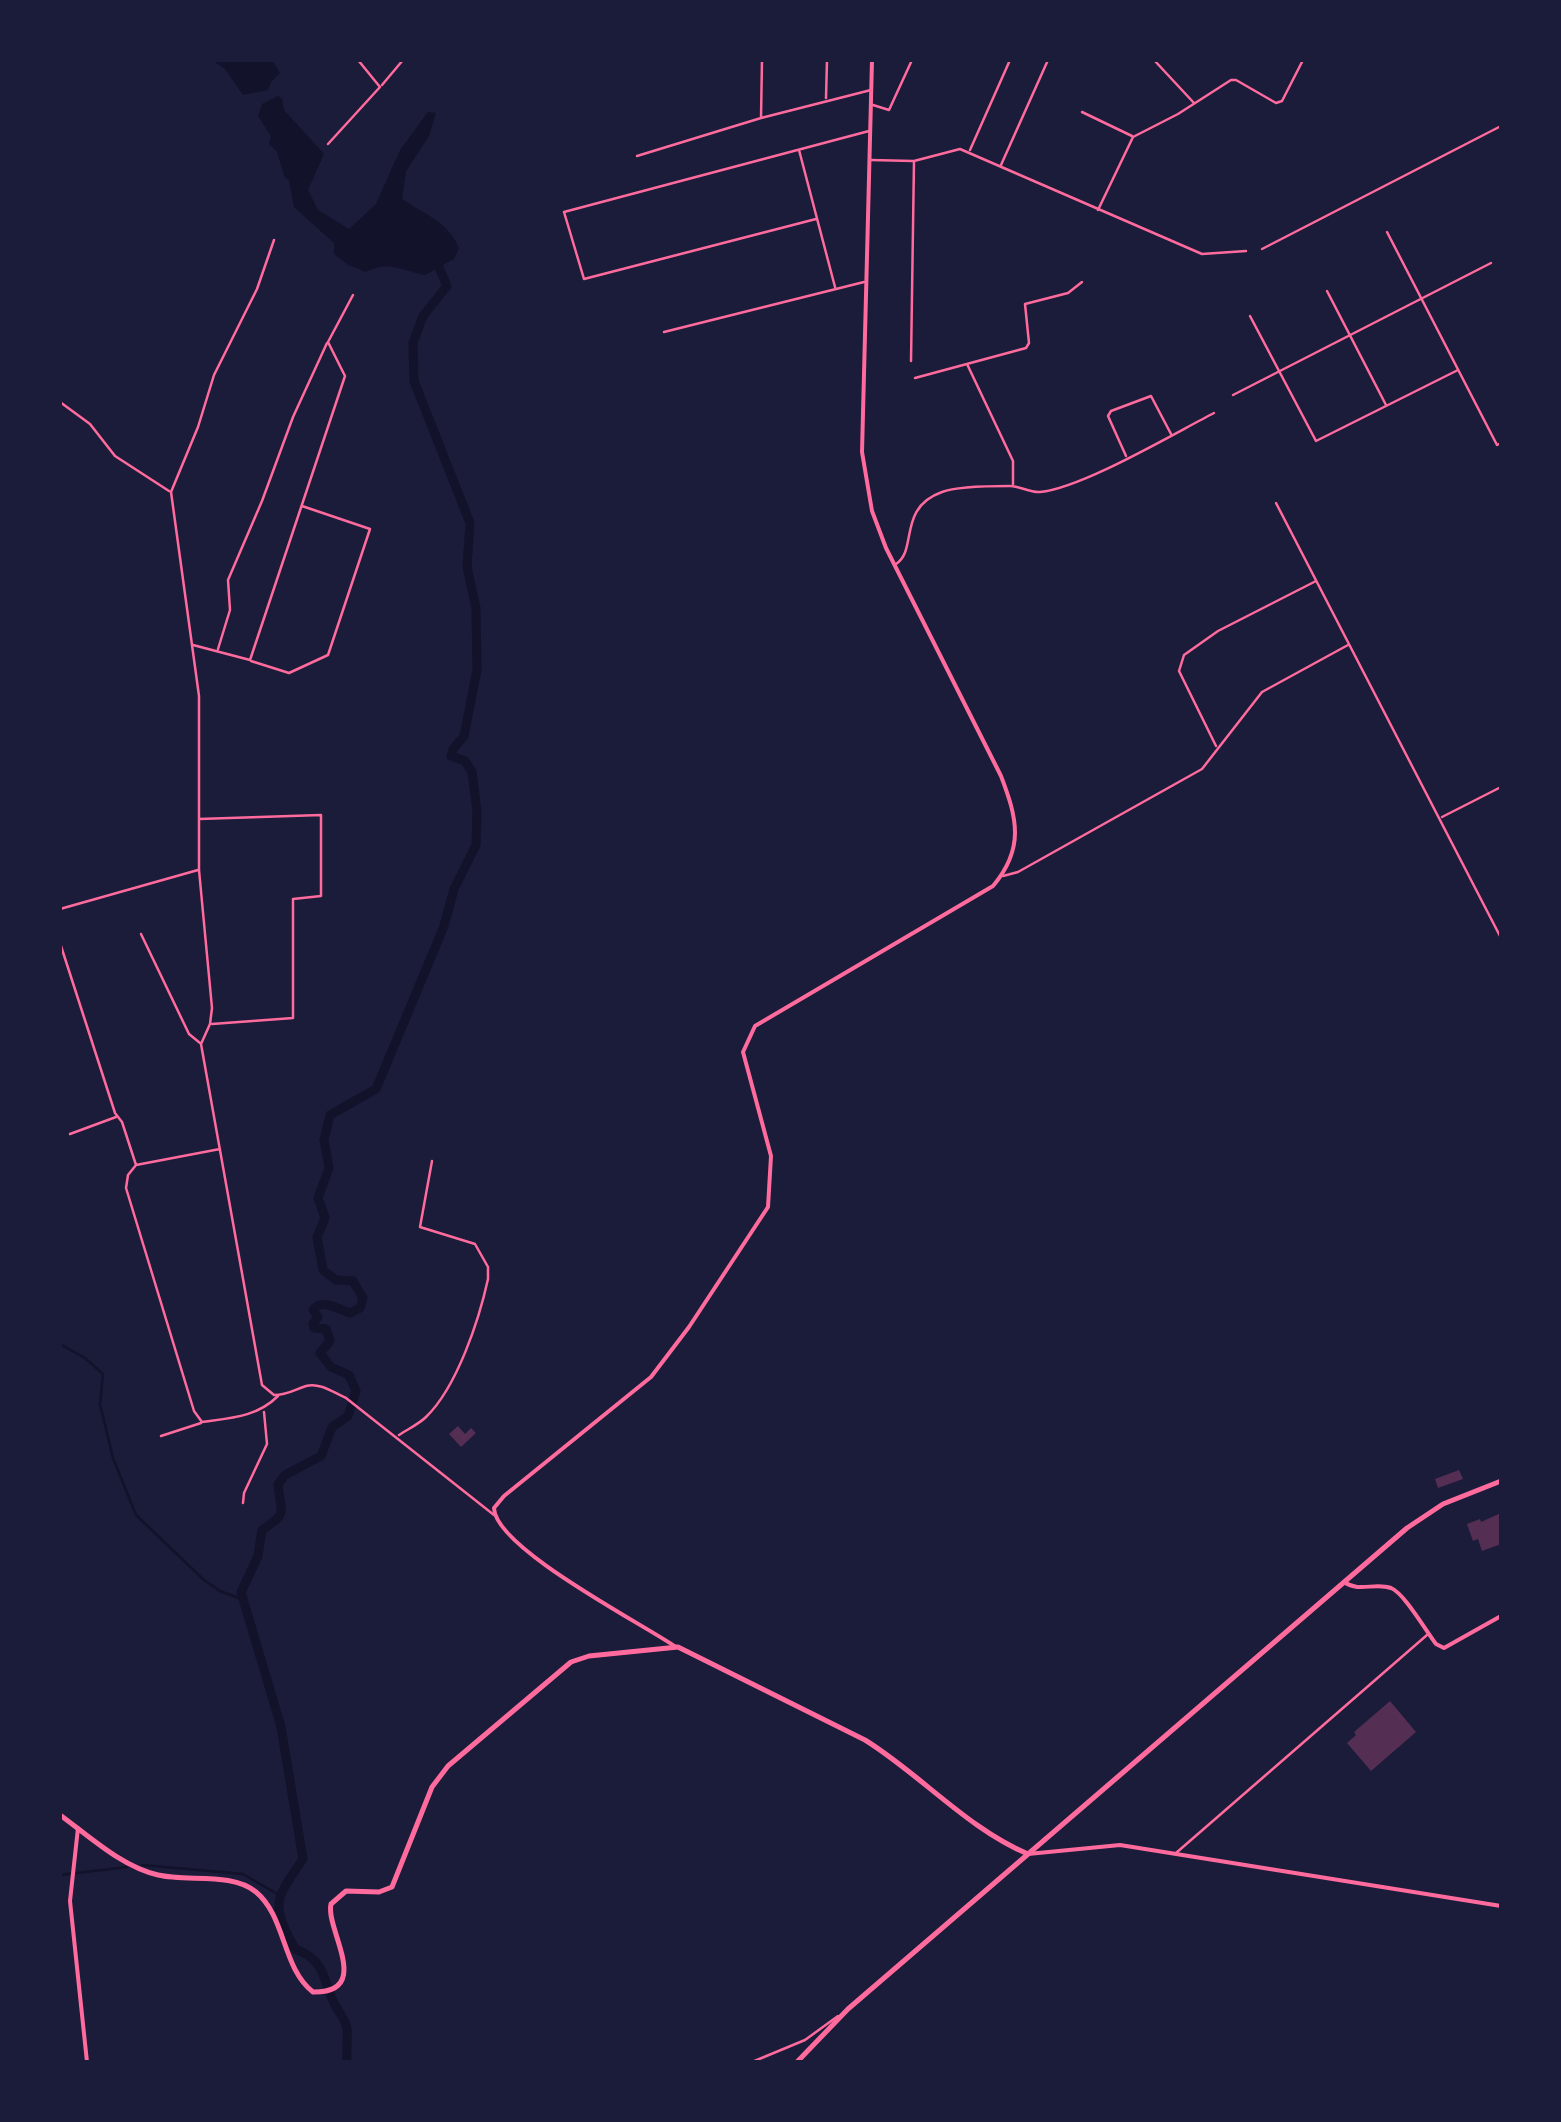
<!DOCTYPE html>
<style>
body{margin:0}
#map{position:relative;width:1561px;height:2122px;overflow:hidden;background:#1b1b3a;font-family:Mulish,sans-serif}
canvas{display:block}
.frame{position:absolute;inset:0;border:62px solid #1b1b3a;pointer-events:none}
</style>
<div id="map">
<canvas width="1561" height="2122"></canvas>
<div class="frame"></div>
</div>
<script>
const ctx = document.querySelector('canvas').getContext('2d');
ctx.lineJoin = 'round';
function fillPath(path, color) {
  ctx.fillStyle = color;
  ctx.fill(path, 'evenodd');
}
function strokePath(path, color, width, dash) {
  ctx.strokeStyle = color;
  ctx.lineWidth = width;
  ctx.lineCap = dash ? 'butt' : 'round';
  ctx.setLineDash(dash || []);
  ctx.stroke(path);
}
fillPath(new Path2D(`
 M212,60H272L280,73L271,82L268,90L243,95L225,69Z
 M278,96L282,99L284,110L324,154L308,190L318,210L349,229L376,204L400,150L428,112L436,113L429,136L406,171L402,199C422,213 448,221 459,248L454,259L425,275C403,271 389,260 366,272L348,265L334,254V243L294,207L289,180L285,178L277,152L269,144L271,136L258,116L262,104Z`), '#12122b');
strokePath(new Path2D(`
 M60,1344L85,1358L103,1374L100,1404L113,1458L136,1515L204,1580L220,1591L244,1600
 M142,1865L243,1874L279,1895
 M60,1875L127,1867`), '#12122b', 2.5);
strokePath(new Path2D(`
 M347,2062C346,2051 348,2040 347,2029C345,2018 341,2015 336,2007C322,1982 328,1961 295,1949C270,1903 275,1900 303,1859L281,1727L241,1592L258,1556L262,1530C290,1512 280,1513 278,1484L285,1475L321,1456L332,1427L348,1416L356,1391L349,1375L331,1367L320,1353L330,1341L326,1329L314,1328L313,1324L318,1317L313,1310C321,1298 338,1309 350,1313L360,1308L363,1298L353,1281L336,1280L323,1270L317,1237L325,1218L318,1198L329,1168L324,1140L330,1115L376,1089L444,926L454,889L476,845L477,812L472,772L465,761L451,756L453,749L464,736L477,670L476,608L467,567L470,523L414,381L413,343L423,316L447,286L435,258`), '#12122b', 9);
fillPath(new Path2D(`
 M458,1426L465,1434L471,1428L476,1433L461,1447L449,1434Z
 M1459,1470L1463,1479L1438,1488L1435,1479Z
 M1501,1513V1544L1482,1551L1478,1539L1473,1541L1467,1524L1480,1519L1481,1522Z
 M1390,1701L1416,1732L1371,1771L1347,1743L1356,1735L1354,1732Z`), '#542f53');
strokePath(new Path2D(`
 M1154,60L1194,103
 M382,85L403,60
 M826,98L827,60
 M873,105L889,110L912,60
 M1082,112L1132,136
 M761,118L762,60
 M328,144L380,87L358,60
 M799,150L835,287
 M970,150L1010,60
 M637,156L761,118L871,90
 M871,160L913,161
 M1001,165L1048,60
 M1098,210L1133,137L1178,114L1231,80H1236L1276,103L1282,101L1303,60
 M816,219L584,279L564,212L869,131
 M1387,232L1497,445L1501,443
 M274,240L257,289L214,375L198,427L171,492L199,696V870L212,1008L210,1024L201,1044L262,1385L274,1395C288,1395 293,1390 306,1386C320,1382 334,1393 346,1398L494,1515
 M1262,249L1501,126
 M1327,291L1386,405
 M1250,316L1316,441L1458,370
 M664,332L864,282
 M911,361L914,161L960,149L1202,254L1246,251
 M967,364L1013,461V484
 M915,378L1026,348L1029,343L1025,304L1068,293L1082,282
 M1233,395L1491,263
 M60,402L90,424L115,456L169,491
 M1126,456L1108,416L1111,411L1151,396L1171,434
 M1276,503L1501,938
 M896,564C918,550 897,508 942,492C957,486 993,486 1010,486C1020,486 1030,493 1040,492C1082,488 1173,434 1214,413
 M193,645L250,660L345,376L328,342L353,295
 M218,649L230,610L228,580L262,501L293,417L327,343
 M251,661L289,673L328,655L370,529L302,506
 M1216,746L1179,671L1184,655L1218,631L1316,581
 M1442,817L1501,787
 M199,819L321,815V896L293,899V1018L212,1024
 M1003,876L1018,872L1202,769L1262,692L1348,645
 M60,909L198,870
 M141,934L189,1034L200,1043
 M60,943L115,1113L122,1122L136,1165L220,1149
 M70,1134L116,1117
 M136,1165L128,1175L126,1188L194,1411L202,1422C231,1418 257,1417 278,1396
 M399,1435C408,1429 419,1424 426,1417C457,1387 479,1320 488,1279V1267L475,1244L420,1227L432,1161
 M161,1436L201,1423
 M243,1503L244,1493L267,1444L264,1412
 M1176,1853L1427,1635
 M752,2062L805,2040L838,2016`), '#ff6b9d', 2.5);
strokePath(new Path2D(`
 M1344,1582C1360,1593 1374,1582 1391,1588C1404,1593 1426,1631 1436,1644L1444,1648L1501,1616
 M676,1647C641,1623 495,1548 494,1508L504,1496L651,1377L689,1327L768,1207L771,1156L743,1052L755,1026L993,886C1025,848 1017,818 1001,776L886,548L872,511L862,452L872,60
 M78,1828L70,1901L87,2062
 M1028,1854L1120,1845L1501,1906`), '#ff6b9d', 4);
strokePath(new Path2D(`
 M60,1815C89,1836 122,1867 158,1875C188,1882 232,1872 256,1892C286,1917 282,1968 313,1992C374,1993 325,1929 331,1904L346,1891L379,1892L392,1887L432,1787L448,1766L571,1662L589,1656L678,1647L865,1740C920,1774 968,1829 1028,1854
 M797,2062L848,2009L1407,1528L1443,1504L1501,1481`), '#ff6b9d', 5);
</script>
